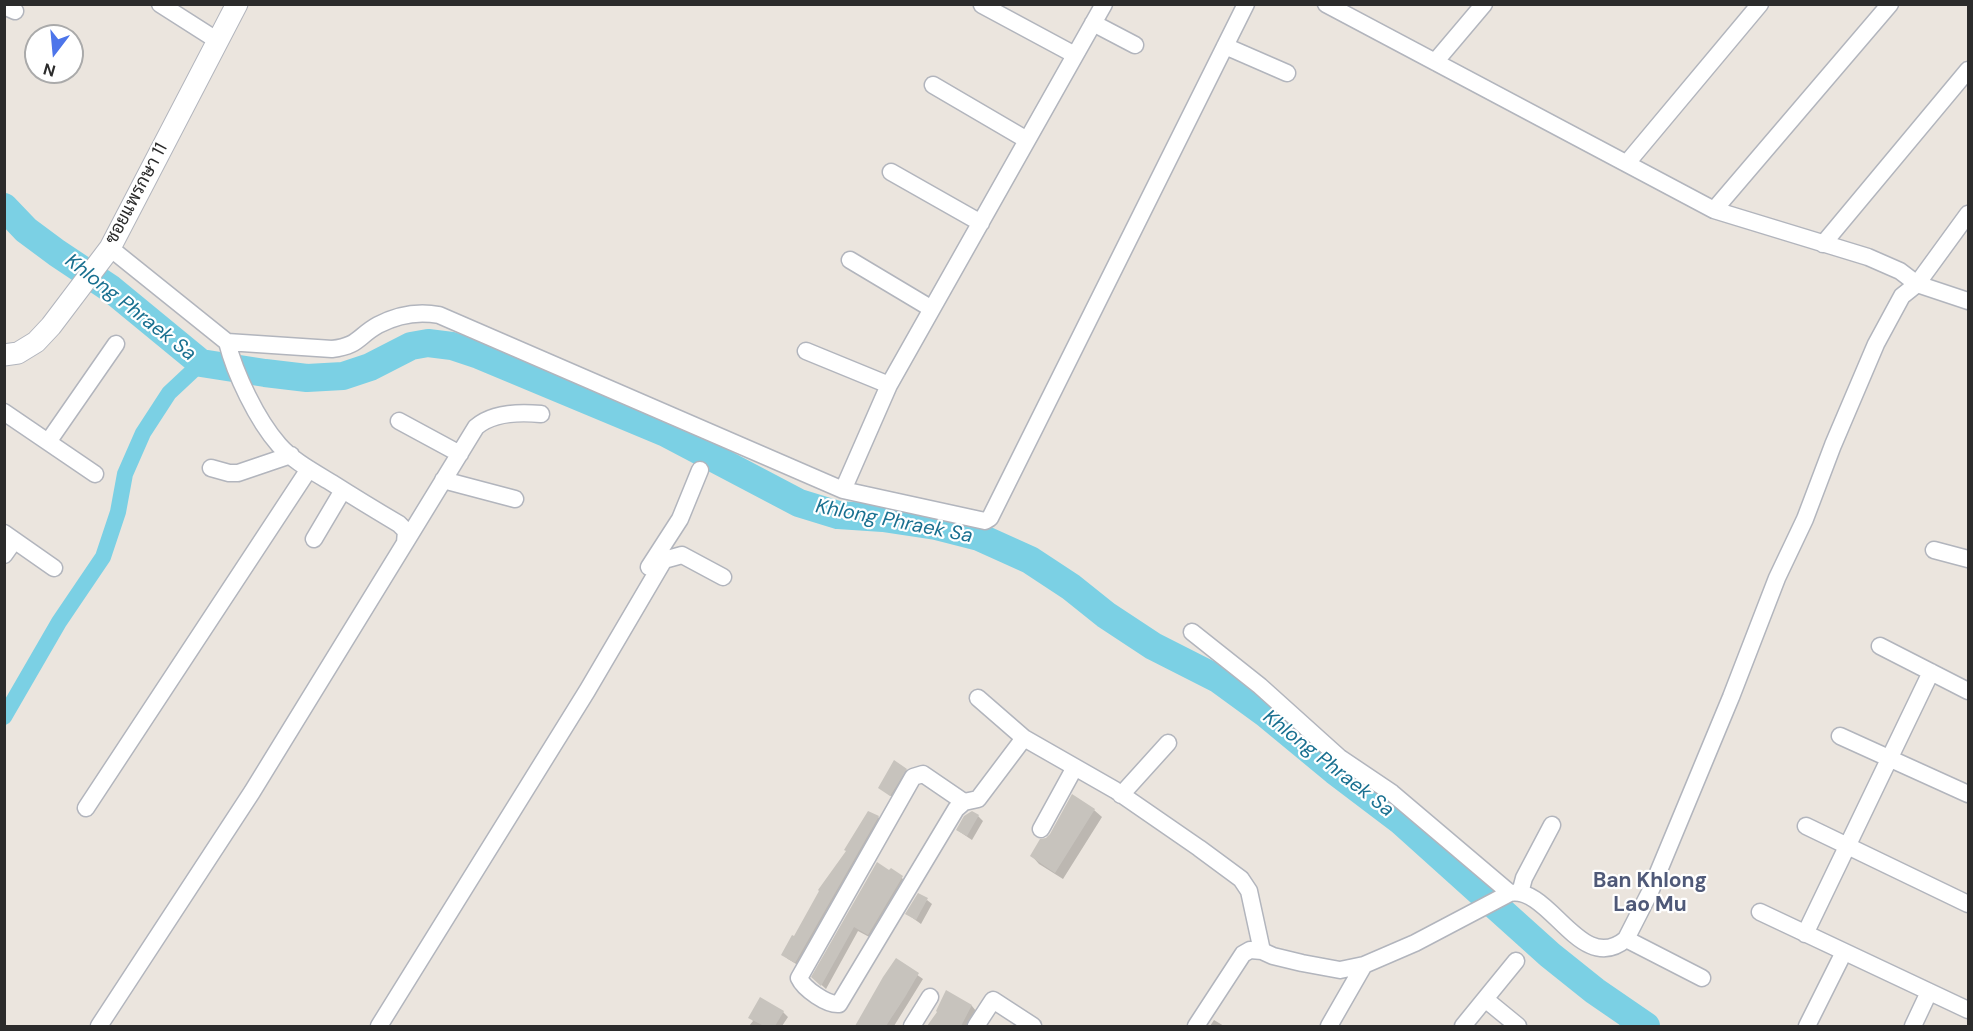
<!DOCTYPE html>
<meta charset="utf-8">
<style>
body{margin:0}
#map{position:relative;width:1973px;height:1031px;overflow:hidden;background:#ebe5de;font-family:"DM Sans",sans-serif}
canvas{display:block}
.frame{position:absolute;inset:0;border:6px solid #2b2b2b;pointer-events:none}
.north{position:absolute;left:24px;top:24px;width:60px;height:60px;box-sizing:border-box;background:#fff;border:2px solid #aaa;border-radius:50%;rotate:196deg;font-size:16px;font-weight:700;line-height:24px;text-align:center;color:#2b2b2b}
.north::after{content:'';display:block;margin:auto;width:21px;height:27px;background:#4d75ea;clip-path:polygon(50% 0,100% 100%,50% 72%,0 100%)}
</style>
<div id="map">
<canvas width="1973" height="1031"></canvas>
<div class="frame"></div>
<div class="north">N</div>
</div>
<script>
const ctx = document.querySelector('canvas').getContext('2d');
ctx.lineJoin = 'round';
function fillPath(path, color) {
  ctx.fillStyle = color;
  ctx.fill(path, 'evenodd');
}
function strokePath(path, color, width, dash) {
  ctx.strokeStyle = color;
  ctx.lineWidth = width;
  ctx.lineCap = dash ? 'butt' : 'round';
  ctx.setLineDash(dash || []);
  ctx.stroke(path);
}
function drawText(font, color, halo, rows, align = 'center') {
  ctx.font = font + ' "DM Sans",Sarabun,sans-serif';
  ctx.lineWidth = 4.5;
  ctx.setLineDash([]);
  ctx.textBaseline = 'middle';
  ctx.strokeStyle = halo;
  ctx.fillStyle = color;
  for (const [text, x, y, turn = 0] of rows) {
    ctx.save();
    ctx.translate(x, y);
    ctx.rotate((+turn || 0) * Math.PI / 180);
    ctx.textAlign = isNaN(turn) ? turn : align;
    if (halo) ctx.strokeText(text, 0, 0);
    ctx.fillText(text, 0, 0);
    ctx.restore();
  }
}
fillPath(new Path2D(`
 M906,770L911,775L896,800L880,788Z
 M1094,810L1102,817L1063,879L1039,864L1032,856L1047,840Z
 M978,816L983,821L972,840L957,830Z
 M878,817L883,822L801,967L788,959L783,955Z
 M891,870L907,882L873,939L858,931L826,989L813,977Z
 M927,900L932,904L921,924L907,914Z
 M896,960L923,979L894,1026H856Z
 M947,992L972,1006L976,1011L968,1026H929L938,1012Z
 M783,1012L788,1017L782,1026H749L753,1021L750,1017Z
 M1214,1020L1224,1026H1210Z`), '#0003');
strokePath(new Path2D(`
 M4,717L59,622L103,557L118,512L125,474L143,433L169,393L201,363`), '#7bd0e4', 16);
strokePath(new Path2D(`
 M4,207L26,230L57,253L111,289L201,363L265,373L307,378L343,376L370,367L411,346L428,343L452,346L479,355L666,433L799,503L838,515L883,518L936,526L979,537L1030,560L1071,587L1106,615L1153,646L1218,679L1266,714L1335,771L1401,821L1550,955L1595,991L1646,1026`), '#7bd0e4', 28);
fillPath(new Path2D(`
 M894,760L907,769L890,796L878,788Z
 M1072,794L1095,809L1055,873L1030,856L1040,839L1046,838L1050,834Z
 M868,811L879,816L795,963L781,955L792,935L794,936L819,891L818,890L846,851L844,850Z
 M972,811L979,815L967,836L956,830L964,816Z
 M877,862L889,870L891,868L903,876L868,935L854,927L821,986L811,977Z
 M918,893L928,898L916,920L905,914Z
 M896,958L919,973L905,997L886,1026H855L883,977Z
 M946,990L972,1005L961,1026H927L937,1012L936,1011Z
 M760,997L784,1011L775,1026H764L748,1018Z`), '#c7c3bd');
const minor = new Path2D(`
 M160,4L218,41
 M1326,4L1714,210L1868,257L1900,271L1917,284L1968,301
 M982,5L1075,55
 M4,6L15,11
 M1093,23L1135,45
 M1225,46L1287,73
 M1435,62L1484,4
 M933,85L1027,140
 M1627,163L1760,4
 M891,172L981,223
 M1714,210L1890,4
 M1823,244L1968,70
 M110,248L227,342L332,349C359,346 358,336 378,325C397,315 418,311 439,315L843,490L985,521L990,518L1246,4
 M850,260L932,309
 M806,351L889,385
 M4,412L95,474
 M399,421L460,454
 M48,442L116,344
 M211,468L229,473H238L291,455
 M443,480L515,499
 M843,490L889,385L1104,4
 M4,533L54,568
 M314,539L343,490
 M405,543L476,427C493,412 520,412 541,414
 M1934,550L1968,559
 M4,555L14,541
 M649,567L680,519L700,470
 M1192,632L1260,686L1340,758L1392,793L1510,893
 M1880,646L1968,691
 M978,698L1024,738
 M1840,736L1968,794
 M1121,795L1168,743
 M964,802L923,774L913,777L803,971L799,978C804,989 827,1005 839,1004L956,809L964,802L978,799L1024,738L1115,790L1199,848L1241,879L1249,891L1262,951
 M86,808L309,469
 M1806,826L1968,904
 M1041,829L1075,767
 M1520,893L1524,878L1552,825
 M1760,912L1968,1010
 M1805,934L1931,672
 M1626,939L1702,978
 M1485,999L1518,1026
 M99,1026L252,792L405,543L406,531L399,524C377,511 354,497 332,483C314,472 293,461 279,445C257,420 235,374 227,342
 M379,1026L587,691L664,560L682,555L723,577
 M912,1026L930,997
 M976,1026L993,1000L1033,1026
 M1196,1026L1243,954L1250,950L1262,951L1273,956L1302,963L1340,970L1364,965L1415,943L1510,893C1550,885 1581,977 1626,939L1650,892L1731,697L1777,578L1805,519L1833,445L1876,344L1902,296L1917,284L1968,214
 M1329,1026L1364,965
 M1463,1026L1516,961
 M1807,1026L1844,952
 M1913,1026L1929,992`);
const tertiary = new Path2D(`
 M4,355L18,353L36,342L51,326L110,248L237,4`);
strokePath(minor, '#b2b5bd', 19);
strokePath(tertiary, '#b2b5bd', 23);
strokePath(minor, '#fff', 16);
strokePath(tertiary, '#fff', 21);
drawText('18px', '#2b2b2b', '#fff', [
 ["ซอยแพรกษา 11",137,194,-62]
]);
drawText('italic 20px', '#197090', '#fff', [
 ["Khlong Phraek Sa",130,308,38],
 ["Khlong Phraek Sa",894,522,11],
 ["Khlong Phraek Sa",1328,764,38]
]);
drawText('bold 21px', '#4f5978', '#fff', [
 ["Ban Khlong",1650,881],
 ["Lao Mu",1650,905]
]);
</script>
